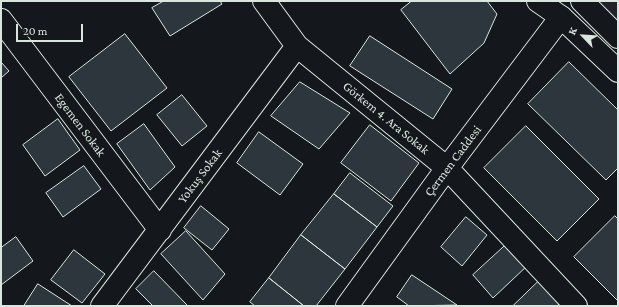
<!DOCTYPE html>
<meta charset="utf-8">
<style>
body{margin:0}
#map{position:relative;width:619px;height:307px;overflow:hidden;background:#14181c;font-family:"Crimson Pro",serif}
canvas{display:block}
.frame{position:absolute;inset:0;border:2px solid #d8e6dc;pointer-events:none}
.north{position:absolute;left:563px;top:16px;width:40px;height:40px;-webkit-text-stroke:3px #14181c;paint-order:stroke;rotate:295deg;font-size:11px;font-weight:700;line-height:16px;text-align:center;color:#d8e6dc}
.north::after{content:'';display:block;margin:auto;width:14px;height:18px;background:#d8e6dc;clip-path:polygon(50% 0,100% 100%,50% 72%,0 100%)}
.scale{position:absolute;left:16px;top:24px;width:67px;height:18px;box-sizing:border-box;border:2px solid #d8e6dc;border-top:0;padding-left:5px;font-size:12px;line-height:14px;white-space:nowrap;color:#d8e6dc;-webkit-text-stroke:3px #14181c;paint-order:stroke}
</style>
<div id="map">
<canvas width="619" height="307"></canvas>
<div class="frame"></div>
<div class="north">K</div>
<div class="scale">20 m</div>
</div>
<script>
const ctx = document.querySelector('canvas').getContext('2d');
ctx.lineJoin = 'round';
function fillPath(path, color) {
  ctx.fillStyle = color;
  ctx.fill(path, 'evenodd');
}
function strokePath(path, color, width, dash) {
  ctx.strokeStyle = color;
  ctx.lineWidth = width;
  ctx.lineCap = dash ? 'butt' : 'round';
  ctx.setLineDash(dash || []);
  ctx.stroke(path);
}
function drawText(font, color, halo, rows, align = 'center') {
  ctx.font = font + ' "Crimson Pro",serif';
  ctx.lineWidth = 3;
  ctx.setLineDash([]);
  ctx.textBaseline = 'middle';
  ctx.strokeStyle = halo;
  ctx.fillStyle = color;
  for (const [text, x, y, turn = 0] of rows) {
    ctx.save();
    ctx.translate(x, y);
    ctx.rotate((+turn || 0) * Math.PI / 180);
    ctx.textAlign = isNaN(turn) ? turn : align;
    if (halo) ctx.strokeText(text, 0, 0);
    ctx.fillText(text, 0, 0);
    ctx.restore();
  }
}
const green = new Path2D(`
 M596,1H618V23Z`);
fillPath(green, '#202428');
strokePath(green, '#939e99', 1);
const building = new Path2D(`
 M164,1H220L222,4L170,36L152,8Z
 M412,1H487L497,14L484,43L450,74L401,10Z
 M125,34L167,88L111,131L69,77Z
 M370,36L452,89L433,119L350,66Z
 M1,62L9,71L1,78Z
 M569,62L618,110V168L606,180L528,104Z
 M300,82L350,113L319,149L271,116Z
 M182,95L207,126L182,146L157,115Z
 M58,119L80,150L45,176L23,145Z
 M144,124L175,167L150,190L117,144Z
 M370,125L419,163L391,201L341,163Z
 M526,126L599,199L557,241L484,168Z
 M259,132L303,164L280,195L237,163Z
 M84,166L101,189L63,217L46,193Z
 M350,173L393,206L377,227L334,194Z
 M334,194L377,227L345,269L301,235Z
 M201,206L229,229L212,250L184,228Z
 M615,216L618,219V301L574,257Z
 M466,217L487,235L462,266L441,247Z
 M186,231L225,274L203,300L161,254Z
 M301,235L345,269L316,306H304L269,278Z
 M16,237L33,261L1,285V248Z
 M508,243L528,265L493,298L473,275Z
 M74,250L105,274L82,303L51,280Z
 M154,271L188,306H153L136,289Z
 M412,275L457,305L409,306L397,297Z
 M269,278L304,306H255L250,302Z
 M539,281L560,303L557,306H513Z
 M38,284L72,306H24Z`);
fillPath(building, '#2c363c');
strokePath(building, '#d8e6dc', 1);
const minor = new Path2D(`
 M264,1L297,46L447,168L576,306
 M1,20L160,230
 M102,306L297,46
 M347,306L447,168L561,17`);
const major = new Path2D(`
 M538,1L561,17L618,71
 M582,1L618,37`);
strokePath(minor, '#d8e6dc', 24);
strokePath(major, '#d8e6dc', 24);
strokePath(minor, '#14181c', 22);
strokePath(major, '#14181c', 22);
drawText('13px', '#d8e6dc', '#14181c', [
 ["Görkem 4. Ara Sokak",386,118,39],
 ["Egemen Sokak",80,125,53],
 ["Çermen Caddesi",453,161,-53],
 ["Yokuş Sokak",200,176,-53]
]);
</script>
